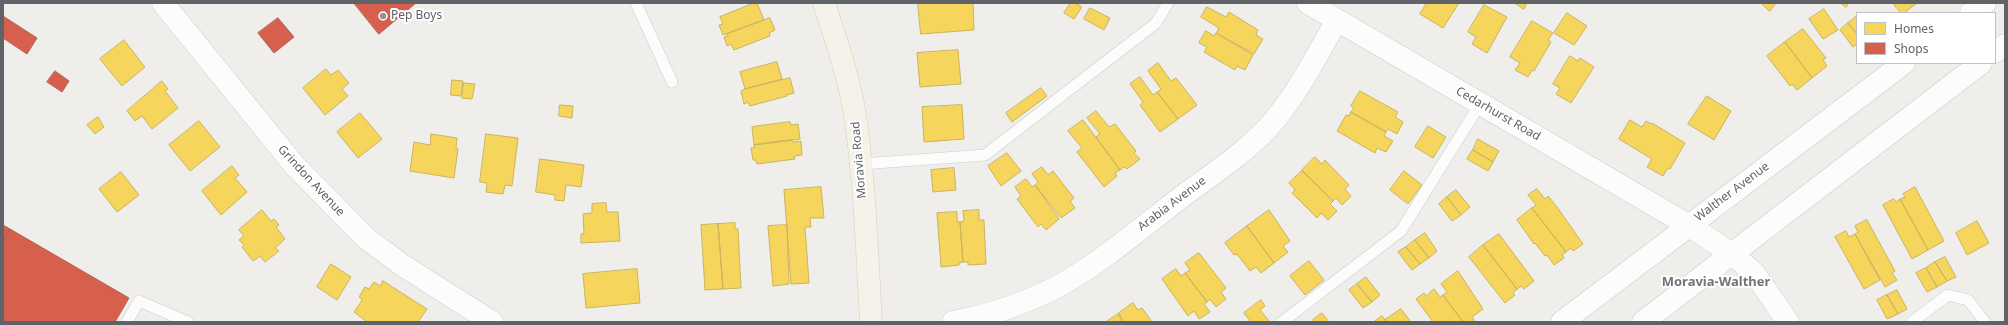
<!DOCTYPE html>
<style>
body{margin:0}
#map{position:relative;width:2008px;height:325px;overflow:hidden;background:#efeeea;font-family:"Noto Sans",sans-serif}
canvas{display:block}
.frame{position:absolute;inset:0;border:4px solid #5f6368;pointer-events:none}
.legend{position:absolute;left:1856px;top:12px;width:140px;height:52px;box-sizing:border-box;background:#fff;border:1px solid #bfc1c3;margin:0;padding:5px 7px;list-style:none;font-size:12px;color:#5f6368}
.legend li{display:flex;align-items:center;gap:8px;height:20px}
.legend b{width:20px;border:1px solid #bfc1c3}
</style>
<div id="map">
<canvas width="2008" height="325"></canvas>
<div class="frame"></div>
<ul class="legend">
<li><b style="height:11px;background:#f6d55c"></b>Homes</li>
<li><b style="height:11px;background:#d6604d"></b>Shops</li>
</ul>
</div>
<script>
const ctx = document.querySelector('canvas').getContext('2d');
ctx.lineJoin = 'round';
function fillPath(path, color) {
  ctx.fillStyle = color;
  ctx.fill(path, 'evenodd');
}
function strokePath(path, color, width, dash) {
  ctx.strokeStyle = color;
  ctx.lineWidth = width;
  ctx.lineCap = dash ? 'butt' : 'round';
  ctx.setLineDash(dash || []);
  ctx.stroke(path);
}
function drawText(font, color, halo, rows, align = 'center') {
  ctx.font = font + ' "Noto Sans",sans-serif';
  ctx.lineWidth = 4;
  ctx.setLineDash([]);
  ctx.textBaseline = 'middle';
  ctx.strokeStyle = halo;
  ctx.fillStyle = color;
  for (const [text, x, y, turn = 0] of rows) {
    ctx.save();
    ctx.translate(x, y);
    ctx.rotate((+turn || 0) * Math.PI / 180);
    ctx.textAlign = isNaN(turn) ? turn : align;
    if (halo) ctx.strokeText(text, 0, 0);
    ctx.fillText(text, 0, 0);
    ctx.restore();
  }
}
const homes = new Path2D(`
 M754,3H757L764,20L723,35L719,25L723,24L720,17Z
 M918,3H973L974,30L921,34Z
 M1071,3H1075L1082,7L1074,19L1064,13Z
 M1427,3H1459L1443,28L1420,14Z
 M1515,3H1527L1524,9Z
 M1761,3H1776L1770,11Z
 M1841,3H1849L1846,7Z
 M1893,3H1917L1904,13H1901Z
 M1484,5L1507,17L1487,53L1472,44L1476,37L1468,32Z
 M1207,7L1226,17L1229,12L1258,30L1256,35L1263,39L1254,54L1216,33L1219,28L1201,17Z
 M1090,8L1110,18L1104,30L1084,19Z
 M1824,9L1838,30L1823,39L1809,19Z
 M1567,13L1587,26L1574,45L1554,33Z
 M1857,16V34L1848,23Z
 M770,18L775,30L769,33L770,36L734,50L731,44L727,46L724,37L728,36L727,34Z
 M1532,21L1553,33L1548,40L1551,42L1534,71L1532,70L1528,77L1515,70L1520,63L1510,57Z
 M1848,23L1857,34V44L1853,47L1840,30Z
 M1803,29L1826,58L1823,60L1827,66L1812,78L1785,42Z
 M1206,31L1214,36L1216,33L1253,55L1245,70L1237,66L1235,70L1204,52L1207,47L1199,43Z
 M124,40L145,67L122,86L100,59Z
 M1785,42L1812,78L1797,90L1792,84L1790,86L1767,56Z
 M958,50L961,84L920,87L917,53Z
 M1570,56L1578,61L1580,58L1594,67L1571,103L1556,94L1560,88L1553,84Z
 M777,62L782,79L745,89L740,72Z
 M1158,63L1171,81L1176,78L1197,105L1178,119L1157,92L1161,89L1148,71Z
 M326,69L331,75L338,70L349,83L342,89L348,96L325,115L303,88Z
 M1140,77L1153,95L1157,92L1178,119L1160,132L1140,105L1143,102L1130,84Z
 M790,78L794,93L786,95L787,96L750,106L748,102L744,104L741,91L745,89Z
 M452,80L463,81L461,96L451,95Z
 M162,81L168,89L165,91L178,108L152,129L142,116L135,121L127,111Z
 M464,83L475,84L472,99L462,98Z
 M1041,88L1047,96L1012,122L1006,113Z
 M1360,91L1398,112L1395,117L1403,122L1397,134L1388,129L1386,132L1351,112L1354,108L1351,106Z
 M1707,96L1731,111L1714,140L1688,124Z
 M560,105L573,106L572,118L559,116Z
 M962,105L964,139L924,142L922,107Z
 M1096,111L1109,127L1115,124L1136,151L1134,153L1140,159L1127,169L1124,167L1120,170L1096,137L1100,134L1087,118Z
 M1351,112L1386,132L1384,136L1393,141L1386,152L1377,148L1375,153L1337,131L1346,115L1349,116Z
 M360,113L382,139L358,158L337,132Z
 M98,117L104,127L95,134L87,125Z
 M1083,120L1120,170L1115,173L1117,176L1104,187L1077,152L1082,148L1068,131Z
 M1630,120L1642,127L1646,121L1651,124L1652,123L1685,143L1670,169L1668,168L1663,176L1647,167L1652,159L1619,139Z
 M199,121L220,147L190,171L169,145Z
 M790,122L791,125L798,124L800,139L754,145L752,127Z
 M1428,126L1446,137L1433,158L1415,147Z
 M431,134L457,138L456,148L458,149L454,178L410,171L414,142L430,145Z
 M486,134L518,138L512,186L505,185L503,194L486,192L487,183L480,182Z
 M1478,139L1499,151L1493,162L1473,150Z
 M792,140L793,142L801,141L802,155L794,156L795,159L757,164L756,160H753L751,148L755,147L754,145Z
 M1473,150L1493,162L1488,171L1467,159Z
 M1007,153L1021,171L1001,186L988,166Z
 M1315,157L1322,164L1325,160L1349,185L1345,189L1351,196L1342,205L1336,198L1333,201L1302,170Z
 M540,159L584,165L581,187L566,185L564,201L555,200V195L536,192Z
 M232,166L239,175L235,178L247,192L221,215L202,191Z
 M1042,167L1048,175L1053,171L1074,198L1070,201L1075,208L1061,218L1035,185L1038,182L1032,174Z
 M954,168L956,190L933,192L931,170Z
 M1302,171L1333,201L1330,204L1337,211L1328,220L1321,213L1317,218L1292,193L1295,190L1289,183Z
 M1404,171L1422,185L1408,204L1390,190Z
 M121,172L139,195L117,212L99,189Z
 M1026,179L1032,187L1035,185L1059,219L1046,230L1041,224L1038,227L1017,199L1021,196L1015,187Z
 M821,187L824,218H810L811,227H805L809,283L791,284L784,190Z
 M1915,187L1944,241L1928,250L1900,199L1905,197L1903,194Z
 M1537,189L1545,199L1548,196L1557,207L1583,244L1573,251L1571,248L1566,252L1532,208L1536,205L1528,195Z
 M1456,190L1470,207L1461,215L1447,197Z
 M1447,197L1461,215L1452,221L1439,204Z
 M1894,199L1896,202L1900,199L1928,250L1912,259L1883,205Z
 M606,203L607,212H618L620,241L581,243V234H584L583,214L592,213V204Z
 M1532,208L1566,252L1562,255L1564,258L1554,265L1547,255L1545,256L1535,243L1534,244L1517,220Z
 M262,210L271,221L274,219L279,225L276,227L285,239L275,248L279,251L265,262L260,256L253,261L242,247L244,245L239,240L244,236L239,230Z
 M979,210V220H984L986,264L968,265V262H963L960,222L964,221L963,211Z
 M1269,210L1290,241L1283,246L1288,252L1274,263L1247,226Z
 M957,212V222H960L963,262L959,263V265L941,267L937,213Z
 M1867,220L1895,271L1892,273L1897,280L1885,287L1855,234L1858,232L1855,226Z
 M1977,221L1989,243L1967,255L1956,233Z
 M735,223V229H738L741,288L723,289L718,224Z
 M718,224L723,289L705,290L701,225Z
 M787,225L789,284L773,286L768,226Z
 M1247,226L1274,263L1261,273L1256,267L1250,271L1237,254L1234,255L1225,243Z
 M1846,231L1849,237L1855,234L1880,280L1864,289L1835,237Z
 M1425,233L1437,251L1429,258L1415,240Z
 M1499,234L1534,281L1524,289L1522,286L1517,289L1483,245Z
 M1415,240L1429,258L1420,264L1406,247Z
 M1483,245L1517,289L1513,293L1515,295L1505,303L1469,257Z
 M1406,247L1420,264L1412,270L1398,252Z
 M1199,253L1226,288L1221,292L1226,299L1216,307L1210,299L1207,302L1185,273L1190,270L1185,263Z
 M1945,257L1956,277L1947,281L1935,262Z
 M1309,261L1324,280L1305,295L1290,276Z
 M1935,262L1947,281L1937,287L1926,268Z
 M331,264L351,277L337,300L317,287Z
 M1926,268L1937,287L1927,292L1916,273Z
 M637,269L640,303L586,308L583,274Z
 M1176,269L1181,276L1185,273L1207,302L1204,304L1210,312L1199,319L1194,311L1188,316L1162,279Z
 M1458,271L1483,309L1472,317L1475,322H1463L1443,295L1447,292L1441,284Z
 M1366,277L1380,295L1372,302L1357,284Z
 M383,281L427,309L418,322H367L354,312L361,302L362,299L359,297L365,287L369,289L374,282L380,286Z
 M1357,284L1372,302L1363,308L1349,290Z
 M1434,289L1440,297L1443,295L1463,322H1433L1416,299L1424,293L1426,296Z
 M1897,290L1907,309L1898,314L1887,295Z
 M1887,295L1898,314L1887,319L1877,300Z
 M1261,300L1265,306L1260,310L1270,322H1251L1244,313Z
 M1133,303L1138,310L1142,308L1152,322H1123L1119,313Z
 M1401,309L1411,322H1387L1385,320Z
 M1322,313L1329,322H1314L1313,320Z
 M1118,314L1123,322H1106Z
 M1382,316L1387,322H1374Z`);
fillPath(homes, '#f6d55c');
strokePath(homes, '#c9b360', 1);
const shops = new Path2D(`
 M354,3H416L379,34Z
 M3,16L37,38L27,54L3,38Z
 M278,18L294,37L274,53L258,33Z
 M55,71L69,81L62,92L47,82Z
 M3,225L10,229L3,242Z
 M10,229L129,298L115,322H3V242Z`);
fillPath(shops, '#d6604d');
strokePath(shops, '#b26155', 1);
const lane = new Path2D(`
 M636,3L672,82
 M861,164L985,155L1156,23L1168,3
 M127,322L139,301L188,322
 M1282,322L1401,231L1480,104
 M1912,322L1948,295L1968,300L1985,322`);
const street = new Path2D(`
 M163,3L295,166L366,238L402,265L492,322
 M1308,3L1688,225
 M1732,254L1754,273L1788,322
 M953,322C987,316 1020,305 1051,290C1098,266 1142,227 1184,195C1214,173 1248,151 1273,122C1299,91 1317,55 1337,20`);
const secondary = new Path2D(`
 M1971,13L1985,3
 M1995,52L2005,45
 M1688,225L1732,254
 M1562,322L1904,63
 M1643,322L1981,63`);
const primary = new Path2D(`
 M824,3C836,40 849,77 855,115C865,183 867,253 871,322`);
strokePath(lane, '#cbcccc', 12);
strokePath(street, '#cbcccc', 23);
strokePath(secondary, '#cacacb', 23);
strokePath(primary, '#d7ceb8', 23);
strokePath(lane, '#fdfcfc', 11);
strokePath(street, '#fdfcfc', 22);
strokePath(secondary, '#fdfcfc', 22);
strokePath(primary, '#f4f2e9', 22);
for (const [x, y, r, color] of [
 [383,16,4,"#919496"]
]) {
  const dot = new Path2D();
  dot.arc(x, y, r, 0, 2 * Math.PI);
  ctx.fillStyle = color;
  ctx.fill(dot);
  strokePath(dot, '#fff', 1.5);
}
drawText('12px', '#5f6368', '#fff', [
 ["Pep Boys",391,16]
], 'left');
drawText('12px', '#5f6368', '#fff', [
 ["Cedarhurst Road",1498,114,30],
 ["Moravia Road",859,160,-95],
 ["Grindon Avenue",311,181,47],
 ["Walther Avenue",1732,192,-37],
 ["Arabia Avenue",1172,204,-37]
]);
drawText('bold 13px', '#70757a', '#fff', [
 ["Moravia-Walther",1716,282]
]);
</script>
